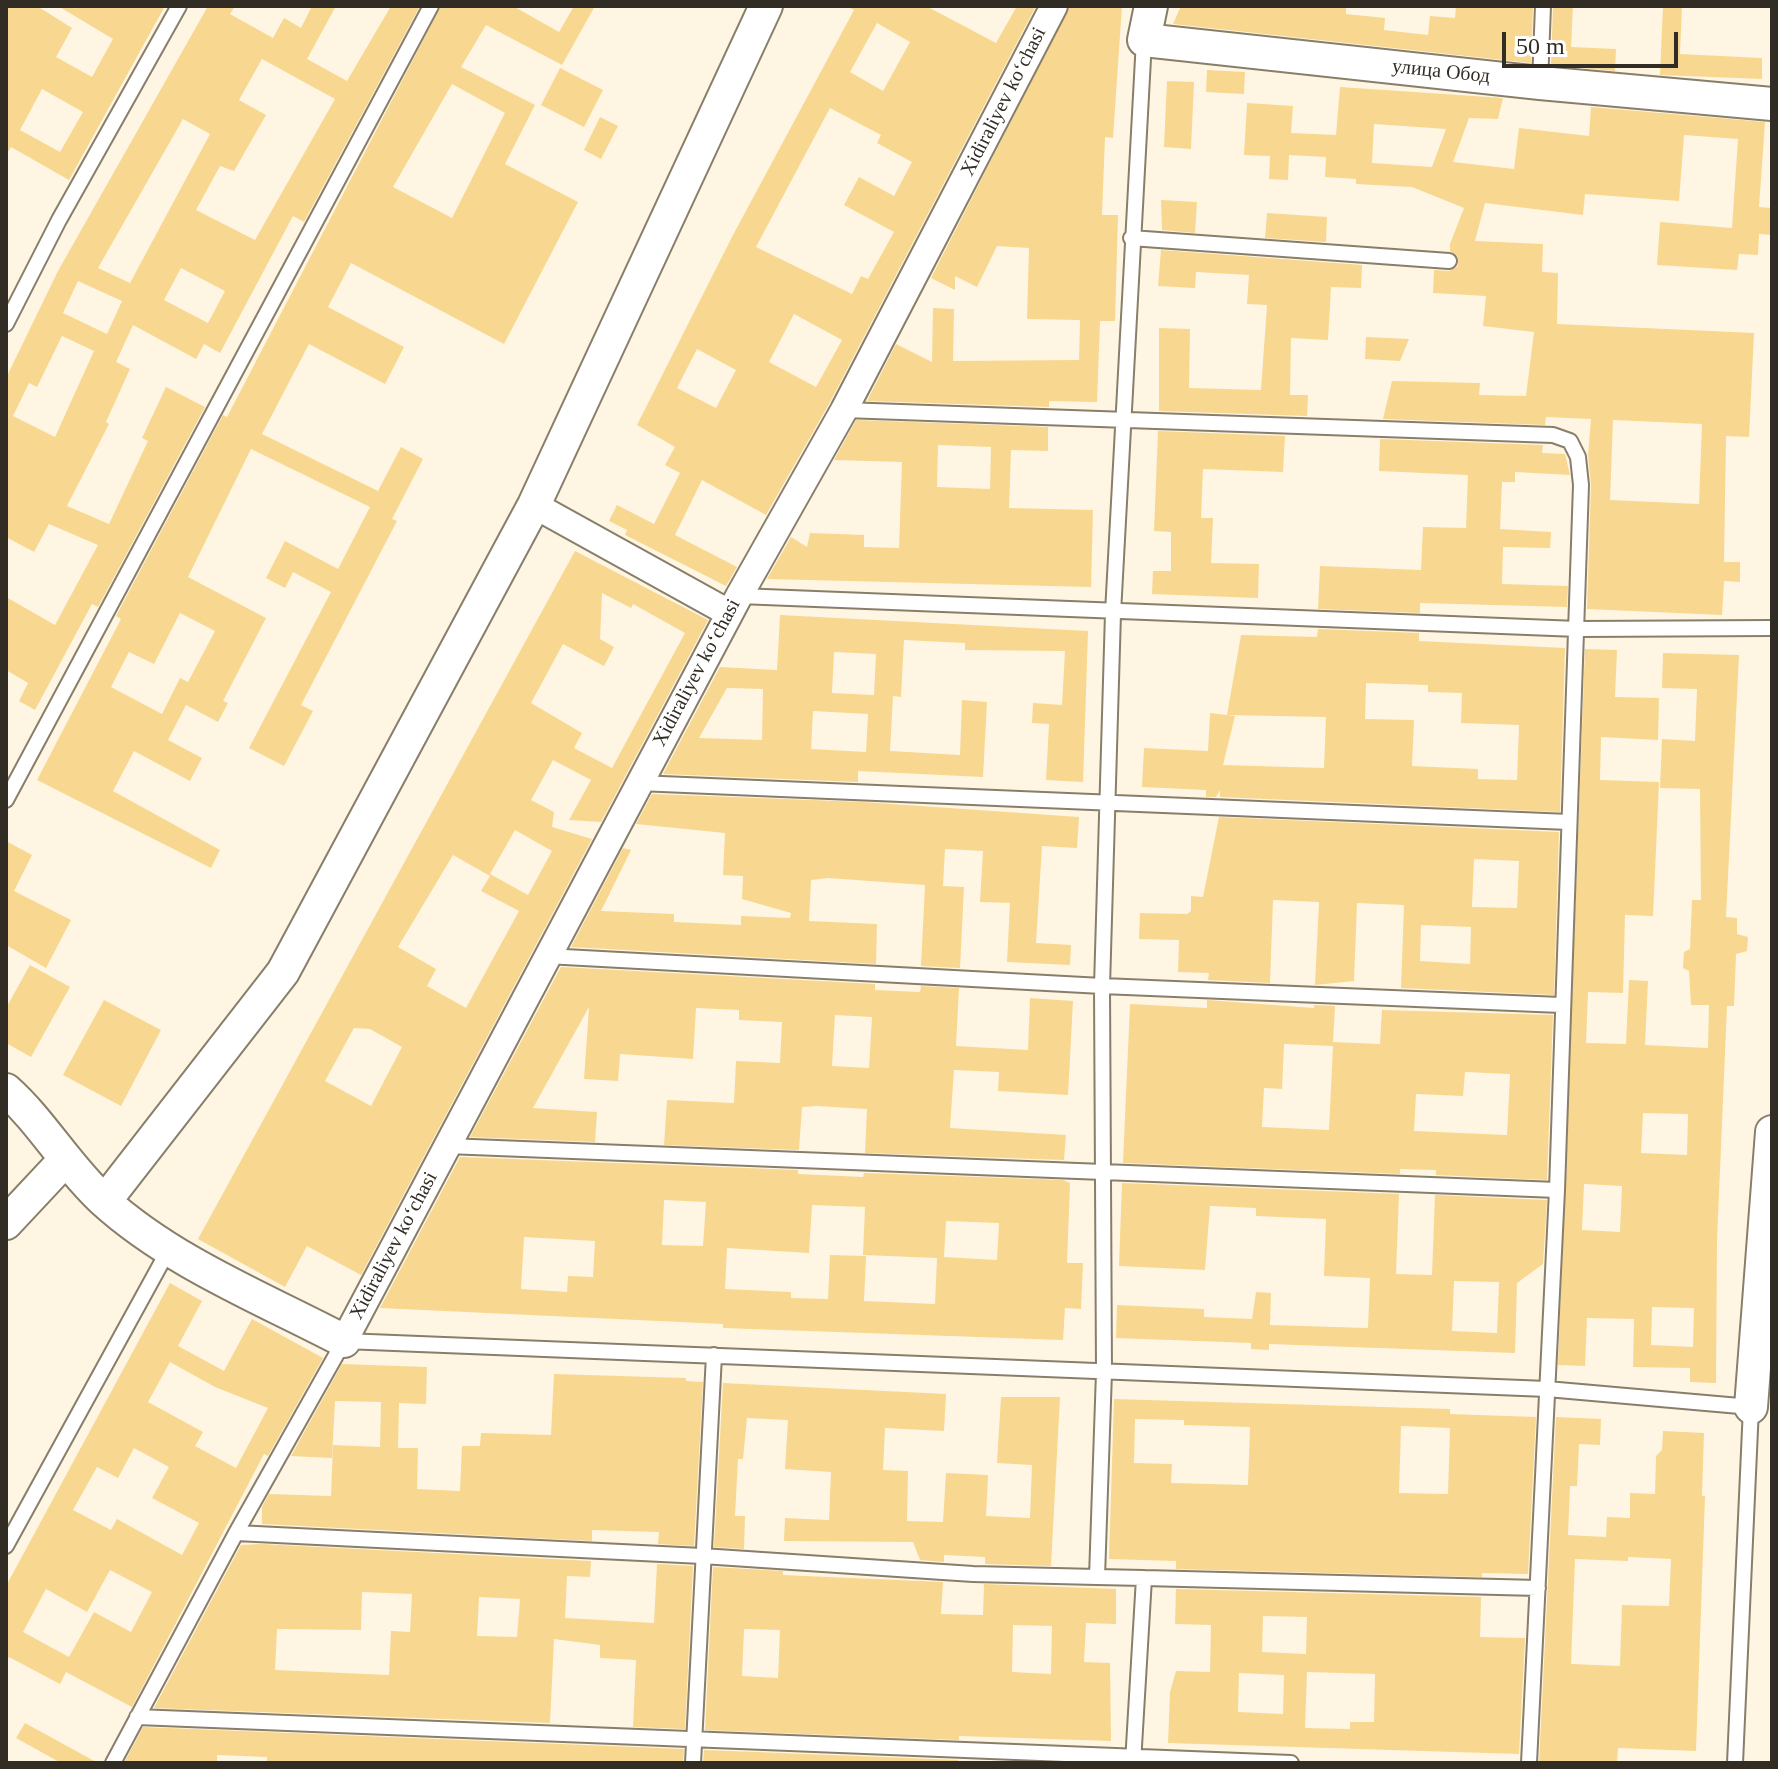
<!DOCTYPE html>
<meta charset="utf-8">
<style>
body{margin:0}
#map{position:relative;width:1778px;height:1769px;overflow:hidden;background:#fef6e3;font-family:"Times New Roman",serif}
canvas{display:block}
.frame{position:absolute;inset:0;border:8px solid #312c24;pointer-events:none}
.scale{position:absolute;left:1502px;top:32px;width:176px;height:36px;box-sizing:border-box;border:4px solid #312c24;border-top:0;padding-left:10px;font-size:24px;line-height:28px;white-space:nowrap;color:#312c24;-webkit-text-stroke:6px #fff;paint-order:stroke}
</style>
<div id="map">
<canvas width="1778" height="1769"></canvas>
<div class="frame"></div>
<div class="scale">50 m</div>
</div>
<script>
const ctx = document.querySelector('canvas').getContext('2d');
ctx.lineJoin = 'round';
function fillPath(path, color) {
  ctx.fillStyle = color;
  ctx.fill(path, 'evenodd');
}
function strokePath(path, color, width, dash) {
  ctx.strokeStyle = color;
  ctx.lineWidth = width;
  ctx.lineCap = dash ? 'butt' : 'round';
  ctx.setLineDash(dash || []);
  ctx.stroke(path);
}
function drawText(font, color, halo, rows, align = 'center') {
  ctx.font = font + ' "Times New Roman",serif';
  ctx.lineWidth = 6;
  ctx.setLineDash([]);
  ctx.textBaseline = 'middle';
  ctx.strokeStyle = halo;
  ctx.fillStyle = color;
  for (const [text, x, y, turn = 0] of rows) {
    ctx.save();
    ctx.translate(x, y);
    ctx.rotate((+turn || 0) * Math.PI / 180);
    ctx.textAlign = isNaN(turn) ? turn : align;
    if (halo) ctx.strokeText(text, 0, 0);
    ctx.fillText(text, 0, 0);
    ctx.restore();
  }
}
fillPath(new Path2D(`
 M6,6H37L72,28L56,57L92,77L113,39L58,6H165L69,180L11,147L6,155ZM42,89L83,112L60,152L20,130Z
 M208,6H235L230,14L273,38L284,18L301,28L312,6H336L307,59L347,81L391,6H420L304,222L293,216L220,353L204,344L196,359L133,325L116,362L130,369L106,422L109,424L67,506L109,524L148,441L142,438L166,387L205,407L98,607L92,604L35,710L19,701L28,683L6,670V597L55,625L98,545L49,524L34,552L6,537V378L58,271ZM262,59L335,99L255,240L196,210L220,166L234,171L266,115L239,100ZM183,119L210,134L130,283L98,268ZM181,268L225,291L208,323L164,300ZM78,281L122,301L107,334L63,313ZM62,336L94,351L55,437L13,416L29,383L37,387Z
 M441,6H513L559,32L574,6H595L562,65L486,25L461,67L535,105L505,164L578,202L504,344L351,263L328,307L404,347L385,384L309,344L262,434L378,491L401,447L423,459L392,519L397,521L301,705L313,711L284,766L249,748L331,592L293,572L285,588L266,578L285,541L338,569L370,507L251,449L188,577L266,618L223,701L228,703L218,722L186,705L168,740L202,758L190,781L134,751L113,791L220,850L211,868L37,780L121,619L116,616L223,415L227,417ZM452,84L505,113L452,218L393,187ZM180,613L215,631L188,682L180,678L162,714L111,687L129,652L154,664Z
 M846,6H926L996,43L1017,6H1036L830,402L766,515L702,480L675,535L737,567L726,586L625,535L627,530L609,521L617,505L654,524L680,473L665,465L675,447L637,425L733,235L854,10ZM877,23L910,42L883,91L850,72ZM830,108L881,135L877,143L912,162L894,196L859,177L844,205L894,232L868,279L861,276L852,294L756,247ZM794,314L842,340L816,387L769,362ZM697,349L736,370L716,408L677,388Z
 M1070,6H1122L1113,138L1105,137L1102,215H1118L1115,321H1100L1097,402L1049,401V407L867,401L896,344L932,362L933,308L954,309L953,361L1079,360L1080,320L1027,319L1029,248L997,246L977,287L955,276V290L931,278Z
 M1181,6H1346V14L1385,18L1384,30L1428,35L1430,16L1455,18L1456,6H1533L1531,63L1173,24Z
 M1553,6H1573L1571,47L1616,49L1615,71L1551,65Z
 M1663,6H1682L1680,54L1762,58V79L1660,75Z
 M560,68L603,90L584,127L541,105Z
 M1207,70L1245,72L1244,94L1206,92Z
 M1167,81L1194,82L1191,149L1164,147Z
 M1340,87L1503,98L1498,119L1469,118L1453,162L1514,169L1519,128L1589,136L1591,107L1765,122L1759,207L1772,208V235L1759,234L1758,255L1739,254L1737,270L1657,265L1660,222L1732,228L1738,139L1684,135L1679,201L1585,194L1583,215L1485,203L1475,241L1543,244L1542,272L1558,273L1557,324L1754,333L1749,437L1726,436L1724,562H1740V582L1724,581L1722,615L1587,609L1591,485L1588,455L1591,419L1546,417L1545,425L1383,419L1392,381L1480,383L1479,395L1526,396L1534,332L1483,326L1486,296L1433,293L1434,270L1449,271L1458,266V257L1450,251V244L1464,208L1412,187L1356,184V179L1325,177L1326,157L1289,155L1288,180L1269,179L1270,156L1244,155L1247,103L1293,106L1291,133L1336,135ZM1374,124L1446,129L1432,167L1372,163ZM1613,420L1702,424L1699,504L1610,500Z
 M600,117L618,126L601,159L584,150Z
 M1161,200L1197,202L1195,233L1162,230Z
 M1267,213L1327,217L1326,242L1265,238Z
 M1161,250L1362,265L1361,288L1331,287L1328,340L1291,338L1290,395H1308L1307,416L1159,411V328L1190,329L1189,388L1261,390L1267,305L1247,304L1249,275L1196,272L1195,288L1158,286Z
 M1366,337L1409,339L1400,361L1365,359Z
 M856,420L1048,427V451L1011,450L1009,508L1093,510L1091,587L767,579L791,537L807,547L810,533L864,535V547L899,548L902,462L834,460ZM938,445L991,447L990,489L937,487Z
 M1158,431L1285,436L1283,472L1203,469L1201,518H1213L1211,563L1259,564L1258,598L1152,594L1153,571H1171V532L1154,531Z
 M1380,439L1543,445L1542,453L1565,454L1570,475L1515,472V482H1502L1500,529L1551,532L1550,548L1503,547L1502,584L1568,586L1567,607L1420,603V613L1318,609L1320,566L1421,570L1423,527L1466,528L1468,475L1379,471Z
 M575,551L708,620L601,822L569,820L591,780L553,760L531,800L554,812L552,827L592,839L361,1275L307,1246L285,1287L198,1239ZM602,593L631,608L633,604L685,633L612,768L574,748L582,733L531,703L563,644L604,666L614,647L600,639ZM515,830L552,851L528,895L490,874ZM453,855L490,876L481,891L519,911L466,1008L427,986L436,969L398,947ZM354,1028L370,1029L402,1047L371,1106L325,1081Z
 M780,615L1088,631L1083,782L1046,780L1049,724L1032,723L1033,703L1062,705L1065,651L965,650V643L904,640L901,697L893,696L890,751L960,755L962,700L987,702L983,777L858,771V782L663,774L720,667L777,670ZM834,652L876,654L874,695L832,693ZM727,688L763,689L762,740L699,738ZM813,711L868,714L866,752L811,749Z
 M1318,629L1419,633V641L1565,648L1560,812L1220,797V790L1216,797H1206V790L1142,787L1144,748L1208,751L1210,713L1235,716L1223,765L1324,768L1326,717L1227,715L1241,635L1317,637ZM1366,683L1428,685V692L1462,693L1461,723L1519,725L1517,780L1478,779V769L1412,766L1414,720L1365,719Z
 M1585,649L1617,650L1615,697L1659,698L1658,740L1601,737L1600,780L1659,782L1653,916L1625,915L1623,993L1588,992L1586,1043L1626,1044L1629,980L1648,981L1645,1045L1708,1048L1709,1005H1691L1689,971L1683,968L1684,952L1690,949L1692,900H1701L1700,789L1660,788L1662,739L1695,741L1697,689L1662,688L1663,653L1739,655L1726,917L1737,918V934L1748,937L1747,951L1736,954L1734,1006H1727L1717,1240L1716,1383L1690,1382V1368L1633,1367L1634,1319L1587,1318L1585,1366L1558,1365ZM1643,1113L1688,1114L1687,1155L1641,1153ZM1584,1184L1622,1186L1620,1232L1582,1230ZM1652,1307L1694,1308L1693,1347L1651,1345Z
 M652,794L863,802L1079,817L1077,848L1042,846L1036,943L1071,945L1070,965L1007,962L1010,903L980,902L983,851L945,849L943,886L964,887L960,968L921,966L925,885L828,878L811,880L809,921L877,924L876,964L571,947L623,848L631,850L601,911L674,914V922L741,925V916L790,918L791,913L742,899L743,876L723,875L725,833L636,824Z
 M1219,817L1559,832L1554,995L1401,988L1404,905L1357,903L1354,981L1315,985L1319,902L1273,900L1270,983L1208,980L1209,973L1178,972L1179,940L1139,939L1140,913L1187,914L1191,911V896L1203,897ZM1474,859L1519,861L1517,908L1472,907ZM1421,925L1471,927L1470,964L1420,961Z
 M6,841L32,855L14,891L71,920L46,968L6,945Z
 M30,965L70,987L31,1057L6,1043V1008Z
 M561,967L875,984V990L920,992L921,986L959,988L956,1046L1028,1050L1030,998L1073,1001L1068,1095L998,1091L999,1072L954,1070L950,1128L1066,1135L1064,1160L865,1153L867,1109L817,1106L802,1107L799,1150L664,1145L667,1100L734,1103L736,1061L780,1063L782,1022L739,1020V1010L696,1008L693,1059L620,1054L618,1081L584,1079L589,1007L533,1108L597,1112L595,1142L470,1137ZM835,1015L872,1017L869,1068L832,1066Z
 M104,1000L161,1030L121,1106L63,1075Z
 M1207,1000L1314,1008V1005L1335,1006L1333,1042L1380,1044L1382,1010L1553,1015L1547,1180L1436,1175V1170L1400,1169V1174L1123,1163L1130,1004L1207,1008ZM1284,1044L1333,1046L1329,1130L1262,1127L1264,1088L1282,1089ZM1465,1072L1510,1074L1507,1135L1414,1131L1416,1094L1463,1096Z
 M460,1157L798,1170V1174L863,1177L864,1173L1063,1180L1070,1183L1067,1263H1083L1081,1309L1065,1308L1063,1340L723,1328V1324L380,1308ZM664,1200L706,1202L703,1246L662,1245ZM812,1205L865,1207L863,1255L937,1258L935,1304L864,1301L866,1256L830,1255L828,1299L791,1298V1292L725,1289L727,1248L809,1253ZM946,1221L999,1223L997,1260L944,1257ZM524,1237L595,1241L593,1277L568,1276L567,1292L521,1289Z
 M1122,1183L1399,1194L1396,1274L1432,1275L1435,1195L1547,1200L1543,1264L1517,1283L1515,1353L1269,1344V1350L1251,1349V1343L1116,1338L1117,1305L1204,1309V1317L1252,1319L1256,1292L1271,1293L1270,1325L1368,1328L1370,1278L1324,1276L1326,1219L1256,1216V1208L1210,1206L1205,1270L1119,1266ZM1454,1281L1499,1282L1497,1333L1452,1331Z
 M170,1283L202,1301L178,1346L224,1371L252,1319L323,1358L268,1456L264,1454L132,1707L66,1672L60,1684L9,1657L6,1663V1586ZM170,1362L215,1387L268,1408L236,1468L195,1446L203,1432L148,1402ZM134,1448L169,1467L152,1498L199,1523L182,1555L117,1519L111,1530L73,1510L97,1467L118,1478ZM110,1570L152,1592L131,1632L94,1612L69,1657L23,1632L46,1589L87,1612Z
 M342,1364L427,1367L426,1404L399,1403L398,1448H418L417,1489L460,1491L462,1446H480L481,1433L551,1435L554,1374L686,1378V1381L703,1382L694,1546L658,1544L659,1532L592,1530V1541L262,1524V1507L269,1494L331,1496L333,1445L380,1447L381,1402L335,1401L332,1458L291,1456Z
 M723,1383L946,1394L944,1431L885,1428L883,1470L908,1471L907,1521L943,1522L946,1473L988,1475L986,1516L1030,1518L1032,1465L997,1463L1001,1397H1060L1051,1566L985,1564V1557L944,1555V1562L920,1560L913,1542L784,1541L785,1518L829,1520L831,1472L785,1469L788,1420L747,1418L743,1459H738L735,1516H745L744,1549L714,1547Z
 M1114,1399L1450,1409V1414L1536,1417L1528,1574L1482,1573V1577L1176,1569V1561L1109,1559ZM1135,1419L1184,1420V1425L1250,1427L1248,1485L1171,1483L1172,1464L1134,1463ZM1401,1426L1450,1428L1448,1494L1399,1493Z
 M1556,1417L1601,1419L1600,1445L1579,1444L1577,1486H1570L1568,1535L1606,1537L1607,1517L1630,1518V1493L1655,1494L1656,1456L1662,1450L1663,1431L1704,1433L1702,1496H1705L1696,1751L1618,1748L1617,1763H1539ZM1628,1557L1671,1559L1669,1606L1622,1605L1620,1666L1571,1664L1575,1559L1628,1561Z
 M261,1544L591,1561L590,1577L567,1576L565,1618L601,1620L654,1623L657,1564L693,1566L685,1729L633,1727L636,1660L600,1658V1645L554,1639L550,1723L154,1708L241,1545ZM362,1592L412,1594L410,1632L391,1631L389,1675L275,1670L277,1629L361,1630ZM479,1597L520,1599L517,1637L477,1636Z
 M713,1567L783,1571V1575L943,1582L941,1614L983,1615L984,1584L1116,1589V1624L1086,1623L1084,1662L1110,1663L1111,1741L959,1736V1740L705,1730ZM1013,1625L1052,1626L1051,1674L1012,1672ZM744,1629L780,1630L778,1678L742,1676Z
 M1176,1589L1481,1597L1480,1637L1525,1638L1519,1754L1168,1743L1170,1692L1176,1671L1210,1672L1211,1625L1175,1624ZM1263,1616L1307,1617L1306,1654L1262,1652ZM1307,1672L1375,1674L1374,1722H1350V1729L1305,1728ZM1239,1673L1284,1675L1283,1714L1238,1712Z
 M25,1723L98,1763H61L16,1738Z
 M143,1727L684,1749L683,1763H267V1757L217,1755V1763H124Z
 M704,1750L958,1760V1763H703Z`), '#f8d791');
const service = new Path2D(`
 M1540,83L1543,6
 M1131,238L1449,261
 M6,324L59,220L179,6
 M844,410L1553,435L1570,441L1578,457L1581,485L1557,1190L1529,1763
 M739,596L1578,629L1772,628
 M638,783L1569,822
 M6,800L431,6
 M546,956L1102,986L1561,1005
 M447,1146L1557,1190
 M236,1533L702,1556L973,1574L1097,1577
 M6,1546L169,1249
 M1144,1578L1538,1588
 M137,1717L1291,1763
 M113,1763L236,1533L344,1341L1547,1389L1751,1407L1735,1763
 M693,1763L714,1355
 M1133,1763L1144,1578L1097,1577L1104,1372L1102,986L1113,613L1144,40`);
const minor = new Path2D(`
 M534,505L729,613
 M344,1341L739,596L844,410L1054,6`);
const tertiary = new Path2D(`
 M1151,6L1144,40L1540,83L1772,104
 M6,1090C42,1122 67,1167 103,1200C171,1262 264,1299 344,1341
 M105,1201L283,972L534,505L766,6
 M6,1223L64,1161
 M1751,1407L1772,1132`);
strokePath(service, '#887e6a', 18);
strokePath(minor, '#887e6a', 30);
strokePath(tertiary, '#887e6a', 36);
strokePath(service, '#fff', 14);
strokePath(minor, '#fff', 26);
strokePath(tertiary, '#fff', 32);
drawText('20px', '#312c24', '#fff', [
 ["улица Обод",1441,72,6],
 ["Xidiraliyev koʻchasi",1004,102,-63],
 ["Xidiraliyev koʻchasi",697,673,-62],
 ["Xidiraliyev koʻchasi",394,1246,-62]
]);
</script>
